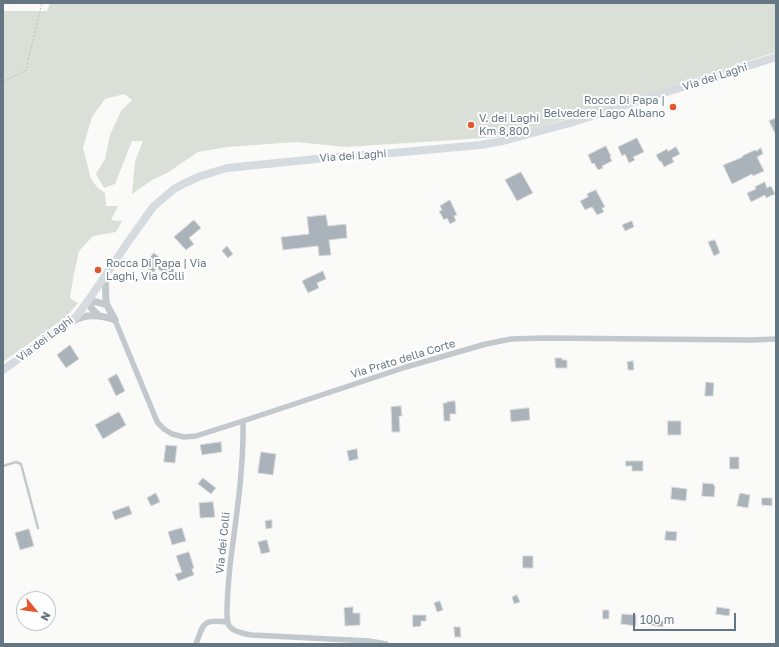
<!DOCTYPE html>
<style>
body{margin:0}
#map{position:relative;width:779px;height:647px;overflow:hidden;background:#fafaf8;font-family:"Golos Text",sans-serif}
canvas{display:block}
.frame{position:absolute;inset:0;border:4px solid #657683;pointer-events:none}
.north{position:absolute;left:16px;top:591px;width:40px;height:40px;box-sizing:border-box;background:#fff;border:1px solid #c1c8cd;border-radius:50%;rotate:119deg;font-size:11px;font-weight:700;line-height:16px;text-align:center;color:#657683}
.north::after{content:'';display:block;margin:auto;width:14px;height:18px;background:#e4572e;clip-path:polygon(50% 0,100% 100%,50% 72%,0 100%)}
.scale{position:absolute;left:633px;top:613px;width:103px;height:18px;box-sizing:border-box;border:2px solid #657683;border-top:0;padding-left:5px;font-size:12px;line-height:14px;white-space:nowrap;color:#657683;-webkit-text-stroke:3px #fff;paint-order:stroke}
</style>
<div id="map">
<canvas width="779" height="647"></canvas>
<div class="frame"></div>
<div class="north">N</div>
<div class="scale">100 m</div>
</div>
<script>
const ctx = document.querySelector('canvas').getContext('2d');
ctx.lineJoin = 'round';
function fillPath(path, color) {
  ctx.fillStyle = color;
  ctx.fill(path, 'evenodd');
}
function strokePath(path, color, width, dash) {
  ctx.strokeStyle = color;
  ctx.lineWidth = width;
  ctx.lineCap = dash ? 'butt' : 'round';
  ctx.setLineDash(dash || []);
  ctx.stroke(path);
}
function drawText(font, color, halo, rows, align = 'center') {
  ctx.font = font + ' "Golos Text",sans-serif';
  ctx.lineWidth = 4;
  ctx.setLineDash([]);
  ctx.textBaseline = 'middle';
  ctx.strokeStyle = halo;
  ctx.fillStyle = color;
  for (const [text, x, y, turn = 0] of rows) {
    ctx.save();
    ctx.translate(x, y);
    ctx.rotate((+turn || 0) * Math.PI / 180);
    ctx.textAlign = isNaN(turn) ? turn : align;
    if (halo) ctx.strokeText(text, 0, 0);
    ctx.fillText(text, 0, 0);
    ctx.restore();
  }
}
fillPath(new Path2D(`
 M50,3H776V52L618,104L533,129L501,137L345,147L297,142L227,147L198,152L167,173L152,180L132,194L135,161L143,141H132L115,184L104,188L96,174L105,159L110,135L121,111L132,100L124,94L105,99L92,117L83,148L91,179L97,187L105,193L106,206H118L111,220L122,221L116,232L93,236L79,251L73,279L70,298L78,303L66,317L3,362V11H47Z`), '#dadfd7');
const building = new Path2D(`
 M776,118V135L769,121Z
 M637,138L644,152L633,157L635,160L629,163L625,154L622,156L618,147Z
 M606,146L611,156L610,157L612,161L602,166L603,168L598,170L594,163L592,164L588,155Z
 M676,147L680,154L672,158L674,162L664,167L661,161L660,162L656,155L667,149L668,151Z
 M761,148L763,154L757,157L764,171L753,176L752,174L732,184L723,165L743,157L742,156L755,150L756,151Z
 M521,172L533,193L517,201L505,180Z
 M765,182L767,188L771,186L775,194L766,198L765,195L751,202L747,193L756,189L755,187Z
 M596,190L605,207L602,208L604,212L597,215L592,207L585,210L580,201L588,197L587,194Z
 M450,200L457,215L454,216L456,221L450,224L447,218L444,220L439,211L442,210L440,206Z
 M326,215L328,226L346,224L347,238L329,240L331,255L319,256L318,246L283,250L281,237L309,234L307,217Z
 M194,220L201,228L189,238L194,244L186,250L174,237Z
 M632,221L634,227L625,231L622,225Z
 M715,240L720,253L714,256L708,242Z
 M227,246L233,254L228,258L222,251Z
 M154,253L179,274L173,281L157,268L153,273L144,265Z
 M323,271L326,279L317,283L319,288L308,293L302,281Z
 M70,345L79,359L66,368L57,355Z
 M555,358H562V360H567V368H556Z
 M633,361L634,370H628L627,362Z
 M117,374L125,391L116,396L108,379Z
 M706,382L714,383L713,396H705Z
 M455,401L456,414H450V421H444L443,403H447V402Z
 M401,406L402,416H399L400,432H392L391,407Z
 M529,408L530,420L511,422L510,410Z
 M119,412L126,425L103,439L95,425Z
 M668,421H681V435H668Z
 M221,442L222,452L202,455L200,445Z
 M166,445L177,446L175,463L164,462Z
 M357,449L358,459L349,461L347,451Z
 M261,452L276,454L273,475L258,473Z
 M730,457H739V469H730Z
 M626,461H643V471H632V466H626Z
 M203,478L216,488L211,494L198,484Z
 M703,483L714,484V486L715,487L714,497L702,496Z
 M672,487L687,489L686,501L671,499Z
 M156,493L160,502L151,506L147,498Z
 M740,493L750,495L748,508L737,506Z
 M762,498H772V506L762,505Z
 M213,502L215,517L200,518L199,503Z
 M129,506L132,514L115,520L112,512Z
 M272,520V528L266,529L265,521Z
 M182,528L186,541L172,545L168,532Z
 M29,529L34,546L20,550L15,533Z
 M666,531L677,532L676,541L665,540Z
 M267,540L270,552L261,554L258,542Z
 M189,552L194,568L192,569L194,575L178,581L175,574L182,572L176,556Z
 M523,556H533V568H523Z
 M517,595L520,602L514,604L512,597Z
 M440,601L443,610L437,612L434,603Z
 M353,607V613H360V625L345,626L344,608Z
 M717,607L730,609L729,616L716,614Z
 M603,610H609V619H603Z
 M622,614L636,615V626L621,624Z
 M413,615H426V621H421V626L413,627Z
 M650,619L664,621L663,627L649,625Z
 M454,627H460L461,637H455Z`);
fillPath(building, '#aab3b9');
strokePath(building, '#dcdcda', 1);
strokePath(new Path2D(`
 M3,82L26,70L42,3`), '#bbbfc2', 1, [2, 2]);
strokePath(new Path2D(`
 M3,466L16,462L21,464L38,528`), '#c3c8cc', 2.5);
strokePath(new Path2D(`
 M115,320L156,419L158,423L164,429L172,434L184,437L196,436L243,421L406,367L486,344L511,339L544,338L752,340L776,339
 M243,421C244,469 236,518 230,565C229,577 225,614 228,624C232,632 244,634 252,635L369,641L386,644
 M196,644C204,622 203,619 228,622`), '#c3c8cc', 5.5);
strokePath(new Path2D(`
 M105,276L106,300L107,305L115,320
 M98,315L92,309L88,301L97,302L107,305
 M73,321C87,313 101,315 115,320`), '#c3c8cc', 7);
strokePath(new Path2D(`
 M3,370L67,324L76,317L88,301L128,242L153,207L174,189L185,183L201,176L227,168L346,156L381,154L480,145L503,141L570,123L776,57`), '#d6dbdf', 8);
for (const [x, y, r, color] of [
 [673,107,4,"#e4572e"],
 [471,125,4,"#e4572e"],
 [98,270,4,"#e4572e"]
]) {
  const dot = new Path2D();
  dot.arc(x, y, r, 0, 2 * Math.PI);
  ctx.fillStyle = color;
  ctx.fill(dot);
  strokePath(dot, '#fff', 1.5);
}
drawText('11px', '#657683', '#fff', [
 ["Via dei Laghi",715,77,-18],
 ["Via dei Laghi",353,156,-4],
 ["Via dei Laghi",45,339,-37],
 ["Via Prato della Corte",403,359,-17],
 ["Via dei Colli",223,543,-84]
]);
drawText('11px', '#657683', '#fff', [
 ["Rocca Di Papa |",665,101,"right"],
 ["Belvedere Lago Albano",665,114,"right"],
 ["V. dei Laghi",479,119],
 ["Km 8,800",479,132],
 ["Rocca Di Papa | Via",106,264],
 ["Laghi, Via Colli",106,277]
], 'left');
</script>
